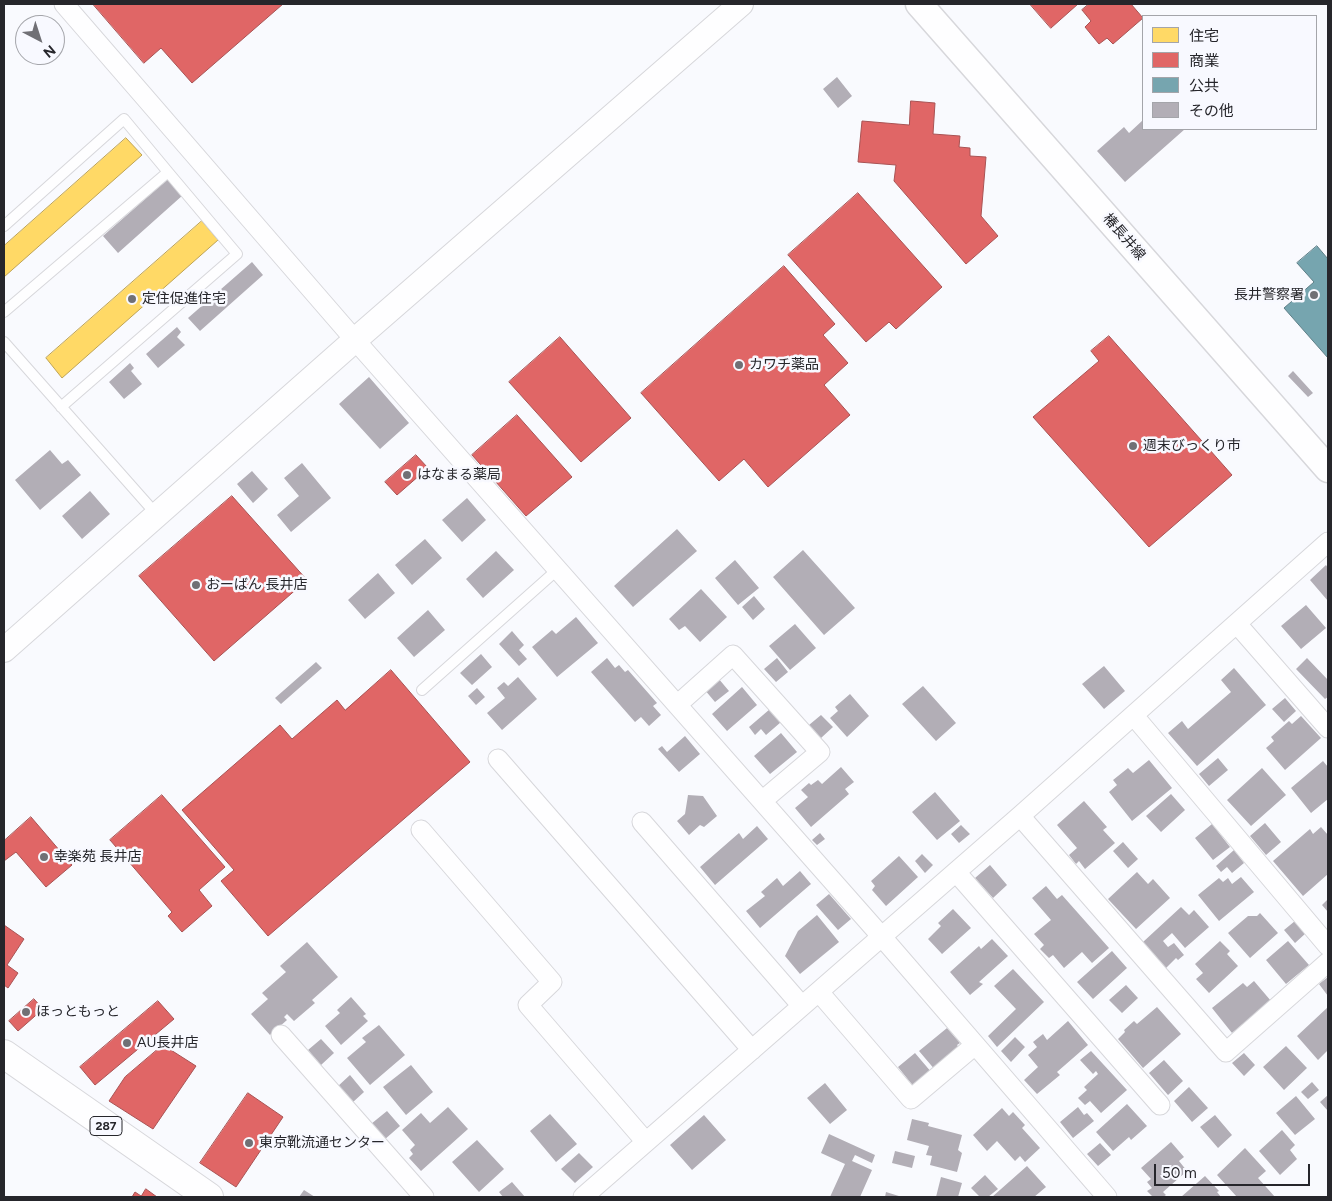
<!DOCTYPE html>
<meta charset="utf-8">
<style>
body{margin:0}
#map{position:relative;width:1332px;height:1201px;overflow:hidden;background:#f9fafe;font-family:Figtree,"Noto Sans JP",sans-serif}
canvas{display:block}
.frame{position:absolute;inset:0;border:5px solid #26262b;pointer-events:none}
.legend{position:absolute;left:1142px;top:15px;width:175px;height:115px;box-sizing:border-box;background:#f8f9ff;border:1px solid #a4a5aa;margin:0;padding:6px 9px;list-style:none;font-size:15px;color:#26262b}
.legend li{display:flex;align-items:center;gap:10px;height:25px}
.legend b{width:25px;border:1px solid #a4a5aa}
.north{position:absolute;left:15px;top:15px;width:50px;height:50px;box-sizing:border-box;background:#f8f9ff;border:1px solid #a4a5aa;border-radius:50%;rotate:140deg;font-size:14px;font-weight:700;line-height:20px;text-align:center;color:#26262b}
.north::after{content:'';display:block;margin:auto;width:18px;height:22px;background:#707075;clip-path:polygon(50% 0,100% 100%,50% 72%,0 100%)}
.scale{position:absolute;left:1154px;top:1164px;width:156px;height:22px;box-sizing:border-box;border:2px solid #26262b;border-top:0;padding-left:6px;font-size:15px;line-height:18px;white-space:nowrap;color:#26262b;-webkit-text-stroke:4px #f8f9ff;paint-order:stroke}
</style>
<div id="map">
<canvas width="1332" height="1201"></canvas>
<div class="frame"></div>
<ul class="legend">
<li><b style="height:14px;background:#ffd966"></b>住宅</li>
<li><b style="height:14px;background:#e06666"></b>商業</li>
<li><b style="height:14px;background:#76a5af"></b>公共</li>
<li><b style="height:14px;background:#b2aeb6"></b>その他</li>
</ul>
<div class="north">N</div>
<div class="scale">50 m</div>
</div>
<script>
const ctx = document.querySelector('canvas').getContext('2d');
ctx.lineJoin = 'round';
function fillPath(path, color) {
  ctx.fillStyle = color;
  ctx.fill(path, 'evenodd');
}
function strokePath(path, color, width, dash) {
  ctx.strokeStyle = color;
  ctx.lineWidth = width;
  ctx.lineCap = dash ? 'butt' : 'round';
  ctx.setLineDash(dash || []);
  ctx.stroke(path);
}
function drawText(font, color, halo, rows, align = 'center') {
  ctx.font = font + ' Figtree,"Noto Sans JP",sans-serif';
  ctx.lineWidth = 5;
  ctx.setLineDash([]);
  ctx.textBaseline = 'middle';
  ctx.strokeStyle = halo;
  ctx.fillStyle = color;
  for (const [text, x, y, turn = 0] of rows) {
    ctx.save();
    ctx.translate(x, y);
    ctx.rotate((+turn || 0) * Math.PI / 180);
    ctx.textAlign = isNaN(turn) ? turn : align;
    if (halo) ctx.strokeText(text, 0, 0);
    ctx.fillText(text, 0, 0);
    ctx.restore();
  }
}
const homes = new Path2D(`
 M126,138L142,155L4,277V246Z
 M202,221L218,240L62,378L46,358Z`);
fillPath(homes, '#ffd966');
strokePath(homes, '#bea354', 1);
const shops = new Path2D(`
 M93,4H283L192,83L161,48L144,63Z
 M1030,4H1078L1051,28Z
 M1089,4H1131L1143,18L1113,44L1107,38L1099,44L1085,27L1091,21L1082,10Z
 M911,101L935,103L933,134L960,136L959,147L970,148V156L986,157L981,216L998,236L966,264L894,181L896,165L858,162L862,121L909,125Z
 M858,193L942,287L896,329L889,322L866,342L788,255Z
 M784,266L835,324L823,335L848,363L824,385L850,415L768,487L744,459L719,481L641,393Z
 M1109,336L1232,475L1149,547L1033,417L1099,361L1091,351Z
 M560,337L631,418L581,462L509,382Z
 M517,415L572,477L526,516L472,455Z
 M416,455L428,468L397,495L385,482Z
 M232,496L307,580L214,661L139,576Z
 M391,670L470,762L268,936L221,881L234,870L182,810L280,725L292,739L337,700L345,710Z
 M162,795L225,867L199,890L212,906L182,932L168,916L172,912L110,840Z
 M31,817L72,865L46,887L16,852L4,861V841Z
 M4,925L24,939L7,965L18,973L8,988L4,985Z
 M34,999L43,1009L18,1031L9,1021Z
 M158,1001L174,1019L95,1085L80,1067Z
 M163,1045L196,1066L153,1129L109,1101L125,1077Z
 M248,1093L283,1117L236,1187L200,1163Z
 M146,1189L157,1197H132L135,1192L141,1196Z`);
fillPath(shops, '#e06666');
strokePath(shops, '#a85354', 1);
const public = new Path2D(`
 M1317,246L1328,259V358L1284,308L1314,282L1297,263Z`);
fillPath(public, '#76a5af');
strokePath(public, '#5e7f87', 1);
fillPath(new Path2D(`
 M837,77L852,96L838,108L823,89Z
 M1143,120V129H1185L1125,182L1097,151L1124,127L1129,133Z
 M168,179L183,195L118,253L103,236Z
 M252,262L263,275L200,331L188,318Z
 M177,327L181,332L177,337L185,345L158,368L146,354Z
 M130,363L134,368L131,371L142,384L124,399L109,382Z
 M1293,371L1313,393L1308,397L1288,376Z
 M369,377L409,423L380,449L339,404Z
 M50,450L62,464L68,460L81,475L40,510L15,480Z
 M302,463L331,498L291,532L277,515L299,496L284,478Z
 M252,471L268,489L253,503L237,484Z
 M90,491L110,514L82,539L62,516Z
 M467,498L486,520L462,542L442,520Z
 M677,529L697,551L633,607L614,586Z
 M425,539L442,558L412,585L395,565Z
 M803,550L855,608L824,635L773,577Z
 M496,551L514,570L483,598L466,579Z
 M735,560L759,588L738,605L715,578Z
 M1326,565L1328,568V601L1310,580Z
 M378,573L395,593L365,619L348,600Z
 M701,589L727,617L700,642L685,626L679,630L669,619Z
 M754,596L765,609L753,620L742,607Z
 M1306,605L1326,628L1301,649L1281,626Z
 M428,610L445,630L414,657L397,638Z
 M576,617L598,643L557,677L532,647L552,630L556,634Z
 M795,624L816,648L790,670L769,646Z
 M512,631L524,645L519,650L527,659L519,666L499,644Z
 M481,654L492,667L472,685L460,673Z
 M607,658L615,668L619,665L625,672L628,670L657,703L653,706L661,715L649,726L641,717L635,722L591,672Z
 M777,658L788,672L776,682L764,669Z
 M1307,658L1328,680V697L1325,699L1296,669Z
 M316,662L322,668L281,704L275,698Z
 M1104,666L1125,691L1104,709L1082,684Z
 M1234,668L1266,705L1197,766L1168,733L1182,721L1188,729L1231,692L1221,680Z
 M518,677L537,699L502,730L487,713L505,698L497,688L504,682L508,686Z
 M718,678L729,691L715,702L704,689Z
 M923,686L956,723L936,741L902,704Z
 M742,687L757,705L727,731L712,714Z
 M477,688L485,697L476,705L468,696Z
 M850,694L869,716L847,737L830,718L838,711L835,707Z
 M1285,698L1296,711L1284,722L1272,709Z
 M770,709L781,722L766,735L761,729L755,735L749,727Z
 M821,715L833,727L821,738L809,725Z
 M1301,716L1321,738L1285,770L1266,748L1274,741L1271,737L1289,721L1292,724Z
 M781,733L797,752L770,774L754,756Z
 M685,736L700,754L679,772L658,749L662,746L667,752Z
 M1218,758L1228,770L1209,786L1199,774Z
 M1149,760L1172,788L1132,821L1109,792L1117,785L1113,780L1128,768L1133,773Z
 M1323,761L1328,767V799L1311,813L1291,788Z
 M841,767L854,782L845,789L849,794L811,827L795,808L808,797L801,790L809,783L811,785L818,780L822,784Z
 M1262,768L1286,795L1251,826L1227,800Z
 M935,792L960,821L937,840L912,812Z
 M1171,794L1185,810L1161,832L1146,816Z
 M688,795L703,796L717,816L704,827L700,825L689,835L677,821L685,814Z
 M1084,801L1107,827L1103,830L1115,843L1085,869L1079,861L1076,864L1069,855L1077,848L1057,825Z
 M1265,823L1281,842L1266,855L1250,836Z
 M1212,824L1230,847L1213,860L1195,838Z
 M961,825L970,834L959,843L951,834Z
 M757,826L768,839L715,885L700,867L739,833L743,839Z
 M1321,827L1328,835V874L1303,896L1273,861L1310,829L1313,834Z
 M820,833L825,839L817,845L812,840Z
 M1123,842L1138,859L1128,868L1113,851Z
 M1234,850L1244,863L1232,873L1227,867L1221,872L1216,866Z
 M922,854L933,865L925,873L915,861Z
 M899,856L918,877L886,906L872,890L875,886L871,881Z
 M990,865L1007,885L993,898L975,878Z
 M800,871L811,884L760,928L746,911L765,896L761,892L777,878L783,886Z
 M1137,872L1148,884L1153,879L1170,898L1136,929L1108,899Z
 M1241,877L1254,892L1219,921L1198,895L1219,878L1223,882L1228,878L1232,884Z
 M1046,886L1057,899L1062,895L1109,948L1092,963L1082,952L1064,968L1053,955L1049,958L1040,949L1044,945L1034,934L1051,920L1032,898Z
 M829,894L851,919L838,930L816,905Z
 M1328,899V912L1322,905Z
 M1181,907L1189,915L1194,910L1209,927L1185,948L1172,933L1163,941L1168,947L1174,943L1184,955L1178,960L1176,958L1166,968L1143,942Z
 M953,909L971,928L942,954L928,939L941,926L938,923Z
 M1260,913L1278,933L1250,958L1228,933L1248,916H1257Z
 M817,915L839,942L800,974L785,956L798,931Z
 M1295,921L1306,933L1295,943L1284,930Z
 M992,939L1008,956L979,982L983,984L970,995L950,972L979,946L981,949Z
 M1220,941L1230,951L1227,954L1238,966L1209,993L1196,979L1203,973L1195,964Z
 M1288,941L1309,965L1286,984L1266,960Z
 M307,942L338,977L312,1000L315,1003L294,1021L287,1014L284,1017L287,1020L270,1035L251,1014L268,999L262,993L286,972L280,966Z
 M1112,951L1127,968L1093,999L1077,982Z
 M1013,969L1044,1002L997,1047L988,1036L1016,1009L994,986Z
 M1328,977V996L1319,984Z
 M1254,981L1271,1001L1232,1033L1212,1008L1243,983L1247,987Z
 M1126,985L1138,998L1122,1013L1109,1000Z
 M351,997L366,1014L363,1016L368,1021L341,1045L325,1026L340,1013L337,1010Z
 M1157,1007L1181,1034L1143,1068L1118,1039L1125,1032L1124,1030L1134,1021L1137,1024Z
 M1328,1007V1050L1318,1060L1297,1036Z
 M1068,1021L1088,1045L1057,1072L1060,1075L1037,1094L1024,1080L1038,1067L1028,1055L1037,1047L1033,1042L1043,1034L1047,1040Z
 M379,1025L405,1055L370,1085L347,1058L366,1042L362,1038Z
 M947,1028L960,1043L957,1045L960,1049L936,1071L919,1051Z
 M1015,1037L1025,1047L1011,1062L1001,1051Z
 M321,1039L334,1053L321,1065L308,1050Z
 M1286,1046L1307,1068L1284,1090L1263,1067Z
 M1091,1051L1127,1090L1101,1113L1090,1101L1085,1105L1078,1098L1087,1090L1084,1087L1098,1074L1096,1071L1093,1074L1080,1060Z
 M915,1053L932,1073L914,1087L898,1067Z
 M1244,1053L1255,1065L1244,1076L1232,1063Z
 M1164,1060L1183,1081L1168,1095L1149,1073Z
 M411,1065L433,1092L406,1115L383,1087Z
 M350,1075L364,1092L352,1103L337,1087Z
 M1312,1082L1319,1090L1308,1099L1301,1092Z
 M825,1083L847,1110L830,1124L807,1098Z
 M1189,1087L1208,1108L1192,1122L1174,1101Z
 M1328,1095V1111L1320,1102Z
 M1296,1096L1315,1119L1295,1135L1276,1113Z
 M1127,1104L1147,1126L1131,1140L1129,1137L1113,1151L1096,1132Z
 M448,1107L468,1129L421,1171L409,1158L413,1154L410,1150L415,1145L402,1130L421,1113L430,1123Z
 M1078,1107L1084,1115L1087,1113L1094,1121L1073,1138L1060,1122Z
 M1002,1108L1009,1116L1013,1112L1025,1125L1022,1128L1040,1148L1025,1162L1020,1156L1015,1161L997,1141L987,1151L973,1135Z
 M387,1111L400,1126L384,1140L371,1124Z
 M550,1114L577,1144L556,1162L530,1131Z
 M704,1115L726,1140L692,1170L670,1145Z
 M1215,1115L1232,1135L1218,1148L1200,1127Z
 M912,1119L929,1123L928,1126L962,1135L958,1150L962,1153L957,1172L930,1165L932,1156L926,1155L929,1146L907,1140Z
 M1282,1130L1295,1145L1290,1150L1297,1159L1280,1175L1259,1151Z
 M829,1134L875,1155L872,1163L855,1155L852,1161L872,1170L860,1197H830L845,1164L821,1153Z
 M477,1140L504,1169L479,1192L452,1162Z
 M1171,1142L1184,1157L1179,1161L1187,1171L1163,1192L1166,1195L1163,1197H1153L1147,1191L1152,1188L1147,1182L1151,1179L1141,1168Z
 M1100,1143L1111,1155L1098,1166L1087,1154Z
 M1245,1148L1266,1171L1258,1178L1275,1197H1237L1217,1175Z
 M895,1151L915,1156L912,1168L892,1163Z
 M579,1153L593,1167L575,1183L561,1169Z
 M1027,1166L1046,1187L1034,1197H992Z
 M985,1175L998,1189L988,1197H980L971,1188Z
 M1205,1176L1219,1191L1217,1192L1221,1197H1181Z
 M941,1177L962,1183L958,1197H936Z
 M512,1182L525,1197H503L499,1192Z
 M304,1190L315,1197H299Z
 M886,1192L902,1197H885Z`), '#b2aeb6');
const service = new Path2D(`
 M4,226L124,119L168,172L4,312
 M4,342L157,515
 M61,407L237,254L168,172
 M422,690L557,570`);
const minor = new Path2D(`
 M64,4L355,340L882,937L1107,1197
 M1237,624L1328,728
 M677,705L733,655L820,752L762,801
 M1134,716L1328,946
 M498,759L752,1050
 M1020,816L1226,1052L1328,962
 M642,822L802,1006
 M421,830L552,982L528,1005L646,1142
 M956,872L1160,1105
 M819,992L911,1099L975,1045
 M281,1035L424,1197
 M583,1197L1020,816L1328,542`);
const tertiary = new Path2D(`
 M4,650L355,340L741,4`);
const secondary = new Path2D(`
 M919,4L1328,469`);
const trunk = new Path2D(`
 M4,1054L209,1197`);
strokePath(service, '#d7d7db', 12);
strokePath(minor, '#d7d7db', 21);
strokePath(tertiary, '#d7d7db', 26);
strokePath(secondary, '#d7d7db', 29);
strokePath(trunk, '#d7d7db', 30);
strokePath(service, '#fefeff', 10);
strokePath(minor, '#fefeff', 19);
strokePath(tertiary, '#fefeff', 24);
strokePath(secondary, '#fefeff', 26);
strokePath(trunk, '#fefeff', 28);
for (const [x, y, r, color] of [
 [1314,295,5,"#707075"],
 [132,299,5,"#707075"],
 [739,365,5,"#707075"],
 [1133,446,5,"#707075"],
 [407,475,5,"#707075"],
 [196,585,5,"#707075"],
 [44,857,5,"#707075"],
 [26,1012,5,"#707075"],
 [127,1043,5,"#707075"],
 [249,1143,5,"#707075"]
]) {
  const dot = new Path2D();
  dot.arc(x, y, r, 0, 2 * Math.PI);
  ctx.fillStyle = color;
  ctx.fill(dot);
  strokePath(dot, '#f8f9ff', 2);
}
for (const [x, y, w] of [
 [106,1126,32]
]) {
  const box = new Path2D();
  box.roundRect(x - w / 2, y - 9.5, w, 19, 4);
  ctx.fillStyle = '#f8f9ff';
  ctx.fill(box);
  strokePath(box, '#26262b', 1);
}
drawText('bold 12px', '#26262b', null, [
 ["287",106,1126]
]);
drawText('14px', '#26262b', '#f8f9ff', [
 ["椿長井線",1124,237,49]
]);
drawText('14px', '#26262b', '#f8f9ff', [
 ["長井警察署",1304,295,"right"],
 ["定住促進住宅",142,299],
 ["カワチ薬品",749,365],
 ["週末びっくり市",1143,446],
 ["はなまる薬局",417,475],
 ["おーばん 長井店",206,585],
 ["幸楽苑 長井店",54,857],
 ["ほっともっと",36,1012],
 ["AU長井店",137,1043],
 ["東京靴流通センター",259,1143]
], 'left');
</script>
